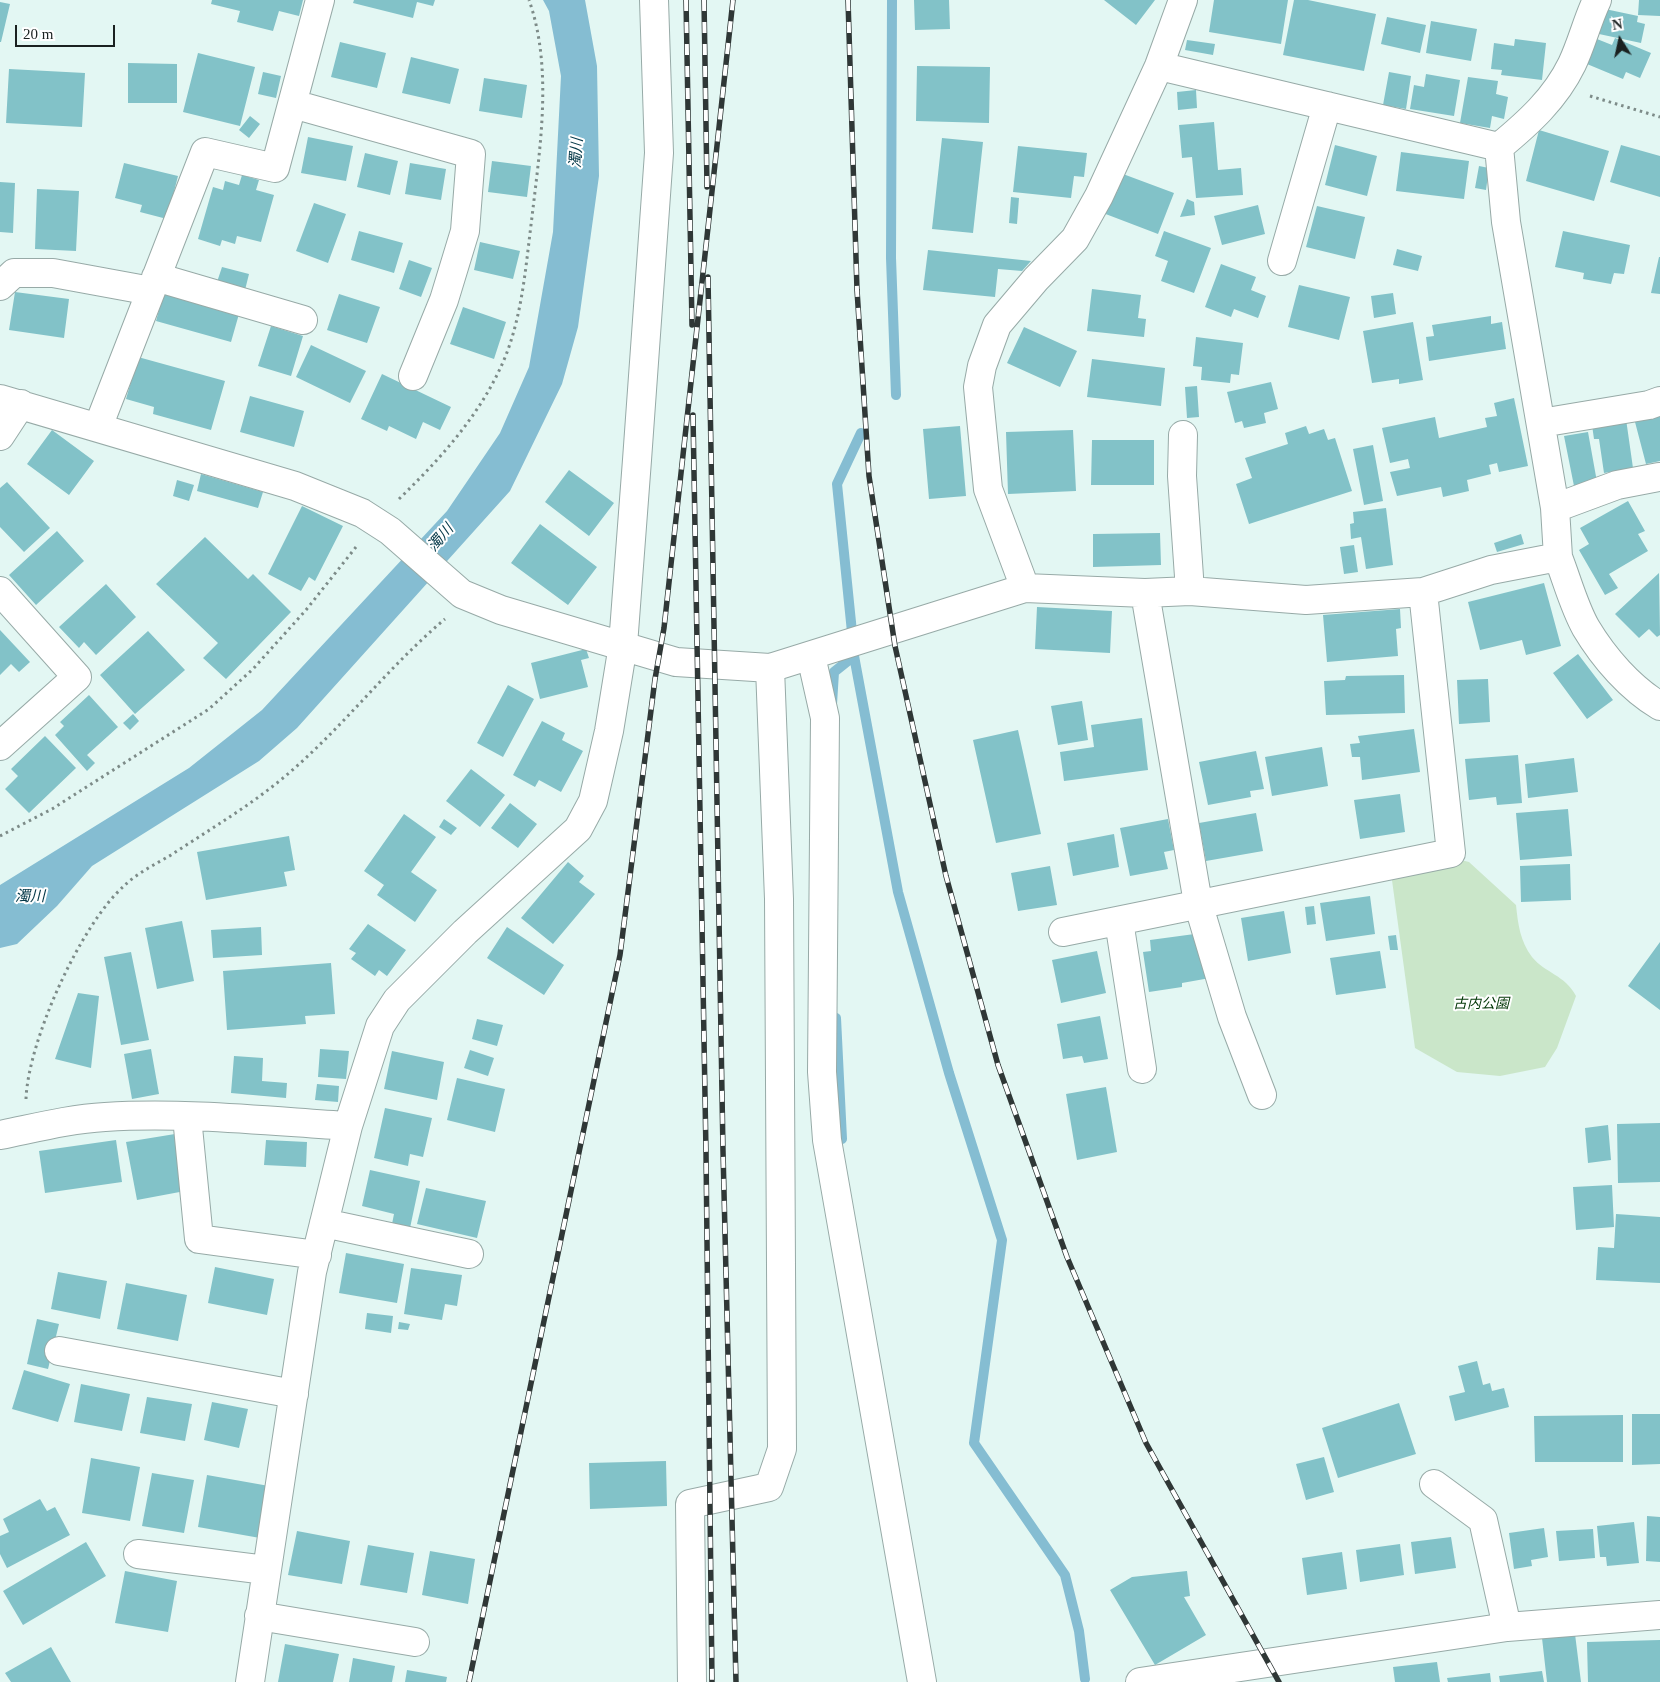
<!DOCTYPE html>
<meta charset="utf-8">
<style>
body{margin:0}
#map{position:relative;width:1660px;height:1682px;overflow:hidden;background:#e3f7f3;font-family:"Times New Roman",serif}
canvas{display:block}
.north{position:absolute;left:1595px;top:15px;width:50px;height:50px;-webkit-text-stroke:4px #fff;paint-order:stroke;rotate:350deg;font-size:14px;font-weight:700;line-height:20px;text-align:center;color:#1a2120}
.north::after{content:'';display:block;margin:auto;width:18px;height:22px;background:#1a2120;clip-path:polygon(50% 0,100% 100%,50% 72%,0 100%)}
.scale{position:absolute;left:15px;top:25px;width:100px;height:22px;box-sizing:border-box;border:2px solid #1a2120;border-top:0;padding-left:6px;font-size:15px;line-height:18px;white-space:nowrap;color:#1a2120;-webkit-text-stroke:4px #fff;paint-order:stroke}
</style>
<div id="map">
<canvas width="1660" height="1682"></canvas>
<div class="north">N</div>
<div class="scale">20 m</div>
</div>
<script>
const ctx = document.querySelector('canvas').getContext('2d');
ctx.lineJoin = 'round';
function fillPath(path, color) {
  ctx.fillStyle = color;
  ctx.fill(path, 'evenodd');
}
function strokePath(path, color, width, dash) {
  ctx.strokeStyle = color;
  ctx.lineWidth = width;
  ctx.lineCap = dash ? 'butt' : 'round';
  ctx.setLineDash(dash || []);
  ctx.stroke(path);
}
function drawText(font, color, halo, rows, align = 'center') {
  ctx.font = font + ' "Times New Roman","Noto Sans JP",serif';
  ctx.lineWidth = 4;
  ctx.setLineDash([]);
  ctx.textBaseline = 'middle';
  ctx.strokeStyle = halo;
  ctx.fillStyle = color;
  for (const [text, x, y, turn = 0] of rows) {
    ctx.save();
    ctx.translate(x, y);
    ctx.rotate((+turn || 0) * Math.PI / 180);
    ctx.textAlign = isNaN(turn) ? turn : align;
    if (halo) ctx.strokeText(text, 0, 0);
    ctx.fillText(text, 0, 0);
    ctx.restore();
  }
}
fillPath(new Path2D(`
 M1457,859L1469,862L1516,905C1518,924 1520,941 1532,957C1545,973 1565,975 1576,996L1557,1048L1545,1067L1500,1076L1457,1072L1415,1048L1391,873Z`), '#cae6c9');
fillPath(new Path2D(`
 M543,0H585L597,66L599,176L578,327L562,384L510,491L297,728L259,761L92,866L57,906L17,944L0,948V885L189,768L262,710L447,511L500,433L529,367L553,232L561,76L549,11Z`), '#85bdd2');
strokePath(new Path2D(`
 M892,0L891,258L896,395
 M852,632L837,484L861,433
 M832,704L834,672L854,656L898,892L949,1073L1002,1240L974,1443L1065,1575L1079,1631L1085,1679
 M836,1018L842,1139`), '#85bdd2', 10);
fillPath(new Path2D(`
 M212,0H303L299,16L279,11L273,31L237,22L240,11L211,4Z
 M354,0H435L433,6L417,2L413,18L353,3Z
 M914,0H949L950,29L915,30Z
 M1104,0H1155L1136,25Z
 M1214,0H1288L1281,44L1209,32Z
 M1294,0H1308L1376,14L1364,71L1283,55Z
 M1639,0H1660V16L1638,15Z
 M0,2L10,4L1,42H0Z
 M1605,9L1638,16L1637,22L1645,24L1641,43L1599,34Z
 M1387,17L1426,25L1420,53L1381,44Z
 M1431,21L1477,29L1471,61L1426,53Z
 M1615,38L1651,53L1640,78L1626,72L1623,79L1587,64L1597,39L1612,45Z
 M1515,39L1546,43L1542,80L1501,75L1502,70L1491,69L1494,43L1514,46Z
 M1187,40L1215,44L1213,55L1185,50Z
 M340,42L386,53L377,88L331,77Z
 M198,53L255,67L240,126L183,112Z
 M411,57L459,69L450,104L402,93Z
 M128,63L177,64V103H128Z
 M917,66L990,67L989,123L916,121Z
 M9,69L85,73L82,127L6,123Z
 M263,72L281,76L276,98L258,94Z
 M1389,72L1411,76L1406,109L1383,105Z
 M1426,74L1460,80L1454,116L1410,109L1414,85L1424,87Z
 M1468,77L1498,81L1496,94L1508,97L1504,119L1492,116L1490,128L1460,123Z
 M484,78L527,85L522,118L479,111Z
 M1196,90L1197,108L1178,110L1177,92Z
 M250,116L260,124L249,138L239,130Z
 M1214,122L1218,170L1241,168L1243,195L1196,198L1192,157L1182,158L1179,125Z
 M1539,130L1609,151L1594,201L1526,181Z
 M308,137L353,146L346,181L301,173Z
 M942,138L983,142L973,233L932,229Z
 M1335,145L1377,156L1367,196L1325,185Z
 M1621,145L1660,156V197L1610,182Z
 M1018,146L1087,153L1084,177L1074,176L1071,198L1013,192Z
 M1401,152L1469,161L1464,199L1396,191Z
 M365,153L398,161L390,195L357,187Z
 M492,161L531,166L527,197L488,192Z
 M124,163L178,176L167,219L140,212L142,205L115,198Z
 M410,163L446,169L441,200L405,194Z
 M1479,166L1489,168L1486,190L1475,188Z
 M1123,174L1174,193L1158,234L1103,213L1112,190L1117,192Z
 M242,175L259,180L256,190L274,195L261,242L237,236L235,244L222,240L220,246L198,239L213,187L223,190L225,181L239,185Z
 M0,182L15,183L13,233L0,232Z
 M37,189L79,191L76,251L35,249Z
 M1011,197L1019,198L1017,224L1009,223Z
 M1187,199L1194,202L1195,215L1180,217Z
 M314,203L346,214L328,263L296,251Z
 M1258,205L1265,234L1222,245L1214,216Z
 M1317,206L1365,217L1355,259L1306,247Z
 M359,231L403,243L394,273L351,260Z
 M1164,231L1211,248L1194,293L1161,281L1168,261L1155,256Z
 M1563,231L1630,245L1624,274L1614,273L1611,284L1583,279L1584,273L1555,267Z
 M480,242L520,251L513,279L474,270Z
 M1397,249L1422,256L1418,271L1393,265Z
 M928,250L1031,261L1022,271L998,269L995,297L923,290Z
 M1659,257H1660V294L1651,293Z
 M409,260L432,268L421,297L399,289Z
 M1221,264L1256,277L1251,290L1266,296L1258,318L1234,309L1231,317L1205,307Z
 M222,267L249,274L245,290L217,282Z
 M1299,285L1350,297L1339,340L1288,327Z
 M1092,289L1141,295L1138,318L1146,319L1144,337L1087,331Z
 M15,292L69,299L64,338L9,330Z
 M164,292L239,314L231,342L156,321Z
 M1393,293L1396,314L1374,318L1371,296Z
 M339,294L380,307L367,343L327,330Z
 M463,307L506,322L494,359L450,344Z
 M1491,316V324L1502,322L1506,349L1429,361L1426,337L1434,336L1432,325Z
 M1413,322L1423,380L1399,384V379L1372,383L1363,331Z
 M271,326L303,336L291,376L258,366Z
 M1024,327L1077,351L1060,387L1007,363Z
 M1196,337L1243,343L1239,375L1231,374L1230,383L1201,380L1202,367L1193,366Z
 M311,345L366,371L350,403L296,377Z
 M138,357L225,381L211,430L153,414L154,407L126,399Z
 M1092,359L1165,368L1161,406L1087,397Z
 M382,374L451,407L440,430L423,422L416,439L389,426L387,431L361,419Z
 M1271,382L1278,409L1264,413L1266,423L1244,428L1242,421L1235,423L1227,392Z
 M1197,386L1199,417L1187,418L1185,387Z
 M250,396L304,411L294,447L240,432Z
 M1514,398L1528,466L1499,472L1497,463L1489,465L1491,474L1467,480L1469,491L1443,497L1441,487L1397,496L1390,472L1410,468L1408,459L1390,463L1382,428L1435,417L1439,438L1487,427L1485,418L1497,416L1494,403Z
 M1660,416V461L1646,464L1635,422Z
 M1626,419L1633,468L1604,473L1599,439H1594L1592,425Z
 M960,426L966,496L929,499L923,429Z
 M1306,426L1309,434L1324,429L1328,440L1335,438L1352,491L1249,524L1236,484L1252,478L1245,458L1288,444L1285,433Z
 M52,430L94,461L69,495L27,464Z
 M1073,430L1076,491L1008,494L1006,432Z
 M1588,432L1597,482L1574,486L1564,436Z
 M1092,440H1154V485H1091Z
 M1373,445L1383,501L1364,505L1353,449Z
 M569,470L614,503L589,536L545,502Z
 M201,474L263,492L258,508L197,491Z
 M177,480L194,485L189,501L173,496Z
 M7,482L50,528L24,552L0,527V488Z
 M1628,501L1645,531L1638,534L1648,551L1609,574L1618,588L1605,595L1579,550L1589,544L1580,528Z
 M302,506L343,526L315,581L309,577L301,591L268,574Z
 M1386,508L1393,565L1366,569L1361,537L1351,539L1350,524L1354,523L1353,512Z
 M540,524L597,567L568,605L511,563Z
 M57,531L84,561L36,605L9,575Z
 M1160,533L1161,565L1093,567V534Z
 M1521,534L1524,544L1497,552L1494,543Z
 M205,537L248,579L253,574L291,612L226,679L203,658L218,643L156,584Z
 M1354,545L1358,572L1344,574L1340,547Z
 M1659,573L1660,635L1657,637L1649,629L1639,638L1615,614Z
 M1544,583L1561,646L1526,655L1522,640L1480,650L1468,602Z
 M106,584L136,617L96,655L84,642L79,648L59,627Z
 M1037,607L1112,611L1110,653L1035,649Z
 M1400,609L1401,628L1396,629L1398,656L1327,662L1323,615Z
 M0,630L30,662L19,672L11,664L0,675Z
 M148,631L185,670L135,714L100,675Z
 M586,649L589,658L581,660L588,687L540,699L531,663Z
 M1578,654L1613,700L1587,719L1553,673Z
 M1404,675L1405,713L1326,715L1324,681L1345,680L1346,676Z
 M1488,679L1490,722L1459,724L1457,680Z
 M508,685L534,699L503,757L477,743Z
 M89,695L118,727L87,755L95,763L87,771L55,735L64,726L60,722Z
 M1082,701L1088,740L1058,745L1051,706Z
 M133,714L139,721L130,730L123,723Z
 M1142,718L1148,770L1064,781L1060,752L1094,747L1091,725Z
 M542,721L565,733L562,740L583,751L561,792L539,780L535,787L513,775Z
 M1414,729L1420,772L1362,780L1360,757H1352L1350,744L1360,743L1358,736Z
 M1018,730L1041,834L996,843L973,740Z
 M45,736L76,768L29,813L5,789L18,776L11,769Z
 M1322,747L1328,786L1272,796L1265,757Z
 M1256,751L1264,789L1250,791L1251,797L1208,805L1199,762Z
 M1518,755L1522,803L1497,805L1496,797L1469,800L1465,759Z
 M1574,758L1578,792L1528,798L1525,764Z
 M471,769L505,795L480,827L446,801Z
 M1400,794L1405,832L1360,839L1354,800Z
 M510,803L537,824L518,848L491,828Z
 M1568,809L1572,856L1520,860L1516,813Z
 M1256,813L1263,851L1206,861L1199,823Z
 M404,814L436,837L411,872L437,890L415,922L377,895L384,885L364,871Z
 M444,819L457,828L451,835L439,827Z
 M1168,819L1174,850L1164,852L1168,869L1130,876L1120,828Z
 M1114,834L1119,867L1073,876L1067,843Z
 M289,836L295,870L284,872L287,886L206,900L197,852Z
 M568,862L584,876L579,882L595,894L553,944L521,918Z
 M1570,864L1571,900L1521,902L1520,866Z
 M1050,866L1057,905L1018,911L1011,873Z
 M1370,896L1375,934L1326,941L1320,903Z
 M1314,906L1316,924L1307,925L1305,907Z
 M1284,911L1291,953L1248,961L1241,918Z
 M182,921L194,981L157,989L145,928Z
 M368,924L406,950L387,976L379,970L375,976L351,959L356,953L349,949Z
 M261,927L262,955L213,958L211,930Z
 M507,927L564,965L544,995L487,958Z
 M1202,933L1210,978L1182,983V987L1149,992L1143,952L1151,951L1150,940Z
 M1396,935L1398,950H1390L1388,936Z
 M1660,942V1010L1628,986Z
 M1097,951L1106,993L1061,1003L1052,960Z
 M1380,951L1386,988L1336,995L1330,958Z
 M131,952L149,1040L121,1045L104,957Z
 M331,963L335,1014L305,1016L306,1024L227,1030L223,971Z
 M78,993L99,996L91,1068L55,1059Z
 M1100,1016L1108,1059L1084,1063L1082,1056L1063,1059L1057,1024Z
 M477,1019L503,1025L497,1046L472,1039Z
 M151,1049L159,1094L132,1099L124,1054Z
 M320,1049L349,1051L346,1079L318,1077Z
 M470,1050L494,1058L488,1076L464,1068Z
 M392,1051L444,1062L437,1100L384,1089Z
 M234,1056L263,1058L262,1081L287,1083L286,1098L231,1093Z
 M457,1078L505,1089L495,1132L447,1120Z
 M317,1084L339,1086L338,1102L315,1100Z
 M1106,1087L1117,1152L1077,1160L1066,1094Z
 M385,1108L432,1118L423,1157L410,1154L408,1166L374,1158Z
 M1660,1123V1182L1618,1183L1617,1124Z
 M1608,1125L1611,1160L1588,1163L1585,1128Z
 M175,1134L185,1191L137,1200L126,1142Z
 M116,1140L122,1182L45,1193L39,1151Z
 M266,1140L307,1142L306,1167L264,1165Z
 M370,1170L420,1181L410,1228L392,1224L394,1214L362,1206Z
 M1612,1185L1614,1227L1576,1230L1573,1187Z
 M426,1188L486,1201L477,1238L417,1224Z
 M1616,1214L1660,1217V1283L1596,1280L1598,1247L1614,1248Z
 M346,1253L404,1264L397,1303L339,1293Z
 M215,1267L274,1279L267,1315L208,1303Z
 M411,1268L462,1275L457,1306L445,1304L442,1320L404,1314Z
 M58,1272L107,1281L100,1319L51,1309Z
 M126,1283L187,1295L178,1341L117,1329Z
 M367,1313L393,1316L391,1333L365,1329Z
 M37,1319L59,1324L48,1369L27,1364Z
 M399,1322L410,1324L408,1330L398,1329Z
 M1477,1361L1483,1385L1490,1383L1492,1391L1504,1388L1509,1407L1455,1421L1449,1396L1465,1392L1458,1366Z
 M24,1370L70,1384L58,1422L12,1409Z
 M81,1384L130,1394L122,1431L74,1422Z
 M147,1397L192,1404L185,1441L140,1433Z
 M212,1402L248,1409L239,1448L204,1440Z
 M1399,1403L1416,1454L1338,1478L1322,1428Z
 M1632,1414H1660V1464L1632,1465Z
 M1623,1415V1462H1535L1534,1416Z
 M1324,1457L1334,1492L1306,1500L1296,1464Z
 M91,1458L140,1467L130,1521L82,1513Z
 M666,1461L667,1506L590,1509L589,1463Z
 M152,1473L194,1480L184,1533L142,1526Z
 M207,1475L269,1486L260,1538L198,1527Z
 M40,1499L47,1511L55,1507L70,1535L7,1568L0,1554V1536L9,1532L3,1519Z
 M1647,1516L1660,1517V1562L1646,1561Z
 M1634,1522L1639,1563L1607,1566L1606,1557H1600L1597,1526Z
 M1544,1528L1548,1557L1531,1560L1532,1566L1514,1569L1509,1533Z
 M1593,1529L1595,1558L1559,1561L1556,1531Z
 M297,1531L350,1541L342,1584L288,1575Z
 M1451,1537L1456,1568L1415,1574L1411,1542Z
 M86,1542L106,1576L23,1625L3,1591Z
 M1400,1544L1404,1575L1360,1582L1356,1550Z
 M368,1545L414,1553L407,1593L360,1585Z
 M430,1551L475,1559L468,1604L422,1595Z
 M1342,1552L1347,1589L1307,1595L1302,1558Z
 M125,1571L177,1581L168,1632L115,1623Z
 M1187,1571L1190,1596L1184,1597L1206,1635L1155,1665L1110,1590L1132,1577Z
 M1575,1634L1581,1682H1547L1542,1638Z
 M1660,1640V1682H1588L1587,1642Z
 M285,1644L339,1654L333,1682H278Z
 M51,1647L71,1682H11L5,1673Z
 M353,1658L395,1666L392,1682H349Z
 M1437,1662L1440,1682H1395L1393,1667Z
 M407,1670L447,1677L446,1682H405Z
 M1542,1671L1544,1682H1500L1499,1676Z
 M1490,1673L1491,1682H1448L1447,1678Z`), '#82c2c8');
const minor = new Path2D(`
 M1159,66L1499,147
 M293,104L471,154L465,231L444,300L413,376
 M1282,261L1327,106
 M156,277L303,320
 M0,286L14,273H53L151,291
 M0,399L295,486L362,513L390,531L462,594L501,610L676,662L770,668L1025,588L1145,593L1190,591L1306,600L1423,592L1491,570L1558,557C1567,580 1574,607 1586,628C1604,658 1630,688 1660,706
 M1541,423L1649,405L1660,401
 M98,427L205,152L275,168L320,0
 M1183,435L1182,476L1190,591
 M0,436L21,404
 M1555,508L1617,485L1659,477
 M1558,557L1555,508L1506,222L1499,147C1528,123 1555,99 1572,64C1582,43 1587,21 1597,0
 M1025,588L988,489L978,387L982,366L997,325L1036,279L1075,239L1099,196L1159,66L1183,0
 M0,591L77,677L0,746
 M1145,593L1198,903L1232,1017L1262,1095
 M811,656L825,718L822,1072L827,1140L922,1682
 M1119,921L1142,1069
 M1063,932L1451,853L1423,592
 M187,1117L199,1239L317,1255
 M0,1135C35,1128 69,1119 105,1117C185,1112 268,1121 348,1126
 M324,1223L469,1254
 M59,1351L294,1394
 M1434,1484L1483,1520L1507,1627
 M138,1554L266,1570
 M259,1616L415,1642
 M250,1682L312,1272L348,1126L380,1026L397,1000L465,932L578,829L593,801L609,731L623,645L637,460L659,153L654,0
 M692,1682L690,1504L769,1487L782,1449L779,899L770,668
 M1140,1682L1507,1627L1660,1615`);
strokePath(minor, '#97aaa7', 30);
strokePath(new Path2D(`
 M1590,96L1660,117
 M399,499C442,457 483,412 506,355C523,311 526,263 532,217C540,147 553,68 529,0
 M0,836L52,809L209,709L253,669L306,610L356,547
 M26,1099C28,1041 81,924 124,886C137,873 156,864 171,855C212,828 253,804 289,773C345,725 389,666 445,619`), '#7d8b88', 3, [2.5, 4]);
strokePath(minor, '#fff', 28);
const rail = new Path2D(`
 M686,0L692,325
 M704,0L707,187
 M848,0L857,290L869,476L895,646L946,876L998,1065L1067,1257L1146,1443L1279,1682
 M708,277L723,1151L736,1682
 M693,415L706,1152L712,1682
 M469,1682L620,955L655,679L664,628L733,0`);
strokePath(rail, '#2f3736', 5.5);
strokePath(rail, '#fff', 4, [11]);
drawText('italic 14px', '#003605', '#fff', [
 ["古内公園",1481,1004]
]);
drawText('italic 15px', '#023646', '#fff', [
 ["濁川",577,153,-86],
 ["濁川",441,538,-49],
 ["濁川",30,897]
]);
</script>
